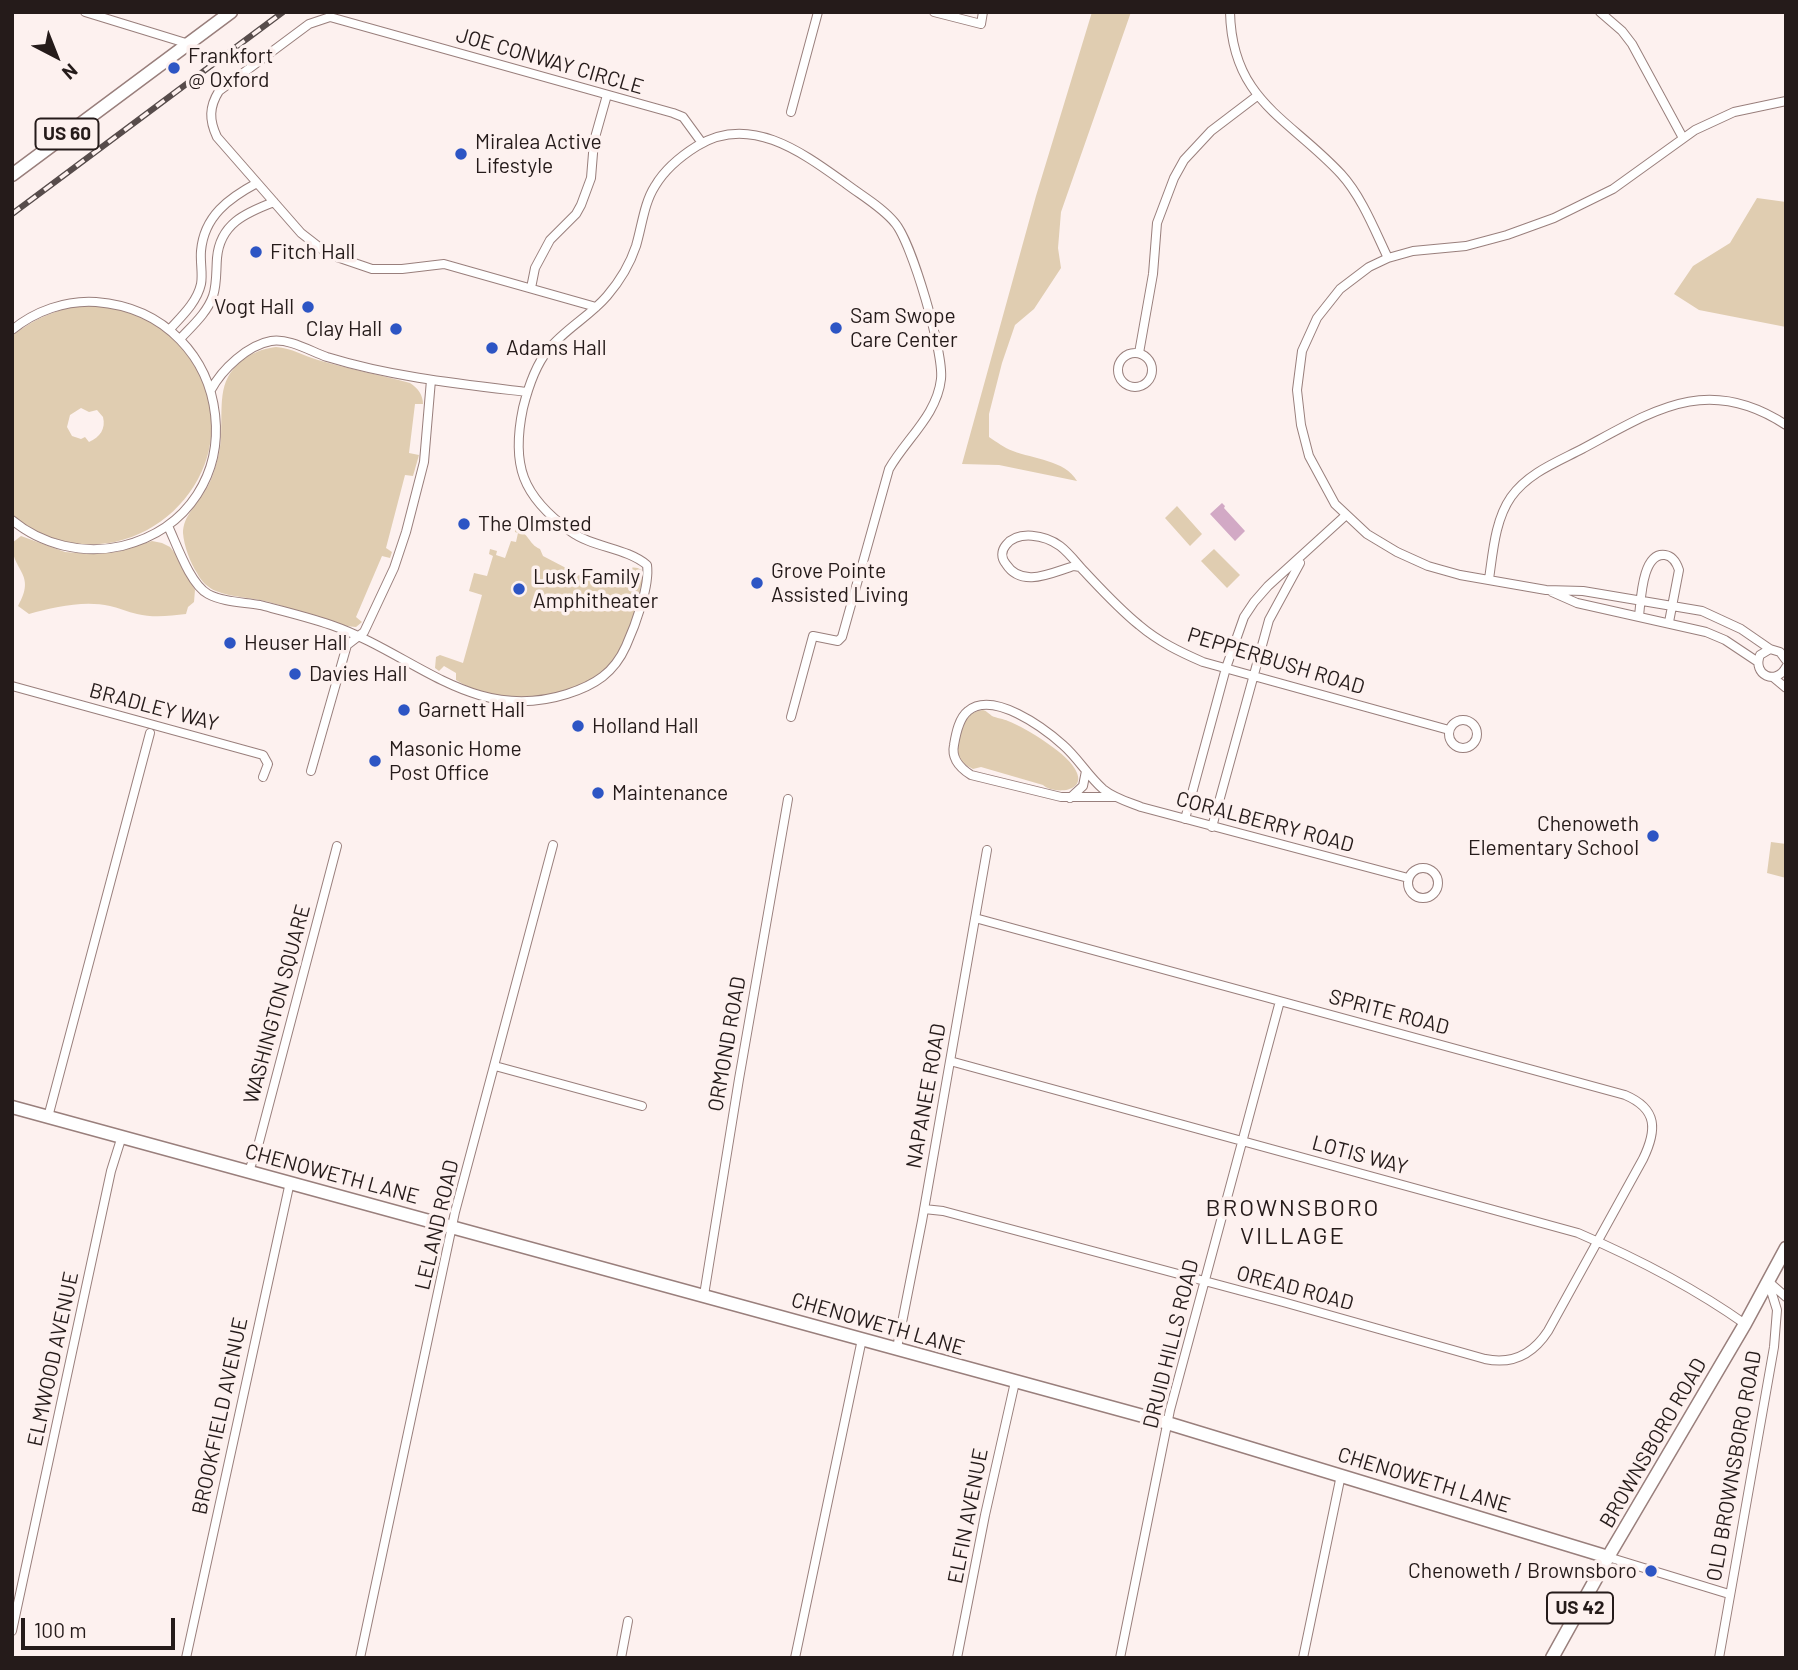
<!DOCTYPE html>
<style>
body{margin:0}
#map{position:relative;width:1798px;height:1670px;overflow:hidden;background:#fdf1ef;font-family:Barlow,sans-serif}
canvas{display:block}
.frame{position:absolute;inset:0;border:14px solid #251b1a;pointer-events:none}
.north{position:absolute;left:21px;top:21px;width:70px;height:70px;-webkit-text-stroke:5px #fdf1ef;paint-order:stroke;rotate:138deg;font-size:19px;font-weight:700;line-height:28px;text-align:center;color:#251b1a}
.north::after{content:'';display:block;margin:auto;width:24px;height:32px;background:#251b1a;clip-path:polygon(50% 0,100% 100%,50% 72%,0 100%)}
.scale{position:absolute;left:21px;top:1618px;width:154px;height:32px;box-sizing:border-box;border:4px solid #251b1a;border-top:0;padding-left:9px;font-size:21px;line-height:24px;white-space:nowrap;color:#251b1a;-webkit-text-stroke:5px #fdf1ef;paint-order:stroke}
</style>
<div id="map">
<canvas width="1798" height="1670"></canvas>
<div class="frame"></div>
<div class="north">N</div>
<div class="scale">100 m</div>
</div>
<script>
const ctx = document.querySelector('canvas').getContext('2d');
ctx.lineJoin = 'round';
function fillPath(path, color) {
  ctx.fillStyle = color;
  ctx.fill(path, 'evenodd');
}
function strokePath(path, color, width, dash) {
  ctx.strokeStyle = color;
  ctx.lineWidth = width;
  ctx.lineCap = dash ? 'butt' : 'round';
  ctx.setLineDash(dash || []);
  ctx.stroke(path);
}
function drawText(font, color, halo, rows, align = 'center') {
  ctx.font = font + ' Barlow,sans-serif';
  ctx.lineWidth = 7;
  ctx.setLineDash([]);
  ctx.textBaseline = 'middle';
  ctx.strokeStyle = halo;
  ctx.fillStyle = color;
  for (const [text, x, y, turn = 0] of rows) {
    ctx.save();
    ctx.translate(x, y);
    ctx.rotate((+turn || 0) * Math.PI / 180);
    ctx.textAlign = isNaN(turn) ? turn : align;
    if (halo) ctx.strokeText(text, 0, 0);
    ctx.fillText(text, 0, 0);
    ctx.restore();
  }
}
fillPath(new Path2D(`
 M1092,12H1131L1061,212L1058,248L1061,268L1034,309L1015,325L1002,363L989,414V437C997,442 1004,448 1013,451C1033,459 1065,460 1077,481L999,465L962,464L1036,196Z
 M1757,198L1786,202V327L1699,310L1674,294L1693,266L1730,243Z
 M88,305C123,306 158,320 181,347C277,461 128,608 12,515V336C35,318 58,308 88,305ZM81,408L89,412L97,410L103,417C106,429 100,437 89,442L85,437L81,439L72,436L67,427L70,415Z
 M276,347C292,348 304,356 318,360C349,369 380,375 410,383C418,388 423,395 423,404H415L409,453L419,455L413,476L405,475L386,548L392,552L390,558L382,556L356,617L362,622L356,627C329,625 296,609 269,602C251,597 233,598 216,591C208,588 201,581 197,573C190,562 184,546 183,533C183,516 197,505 205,491C211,482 214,472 217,461C226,434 216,399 228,377C238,359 257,349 276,347Z
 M1177,506L1202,534L1190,546L1165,518Z
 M515,529C530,533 528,544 540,549L543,556L589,580L601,574C620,579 627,561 642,570L643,578C637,603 632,633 618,655C585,703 503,710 456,680V673L444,666L439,671L435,668L436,657L440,655L463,663L482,595L469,591L474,573L487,576L493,556L489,554L490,549L497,551L496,555L505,558L511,541L516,542L518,533L515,532Z
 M21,536L65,552L90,554L117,552L152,541L162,543L170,547L178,557L195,590L194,602L188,607L186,614C170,616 153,618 137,614C128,612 119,608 110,606C84,600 54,607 29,614L18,606C37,573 12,572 12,543Z
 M1214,549L1240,575L1227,588L1201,561Z
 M983,710C987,711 989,714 992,716C996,718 1004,719 1008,721C1026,728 1071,755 1077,773C1085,793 1052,794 1043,785L981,767L973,769L962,763C951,745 960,712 983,710Z
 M1771,842L1786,844V878L1767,873Z`), '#e0cdb1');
fillPath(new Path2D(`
 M1222,503L1225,506L1224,508L1245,531L1235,541L1210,514Z`), '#d2a9c5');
const minor = new Path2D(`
 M85,12L189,44
 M934,12L981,24L983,12
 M1230,12C1232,101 1289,118 1341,174C1362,197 1375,231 1388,258
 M1600,12L1622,31L1632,44L1683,138
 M1786,101L1734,112L1695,130L1613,189L1554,218L1507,235L1466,246L1413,251L1388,258L1369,267L1340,289L1317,318L1302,351L1297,390L1301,425L1309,456L1335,504L1367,534L1397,552L1428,566L1460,575L1546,590L1583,591L1702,611L1741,629L1770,649L1780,652L1786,660
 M791,112L818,12
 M531,288L535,268L550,240L576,214L581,205L591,178L594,141L607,95
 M596,307L444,264L402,269H372L328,254L301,233L217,137C209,120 209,107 219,91L309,24L330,17L673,113L683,117L702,143
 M170,329C182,316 197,302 201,284C203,274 200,262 201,251C204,216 229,198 257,183
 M12,330C35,311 66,300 96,302C239,313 262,511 122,546C84,555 42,545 12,520
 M180,339C192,326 207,313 213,296C217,284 216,271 217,258C220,224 245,213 274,202
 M1139,353L1153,274L1157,223L1174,178L1184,160L1211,131L1257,96
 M1118 370a17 17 0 1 1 34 0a17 17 0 1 1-34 0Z
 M211,390C222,369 248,345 271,341C289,338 310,351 327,357C392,377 460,384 527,392
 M168,526C177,545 190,584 208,594C223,602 243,602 260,605C283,611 308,617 331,625C415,654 472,724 567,694C595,685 614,673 626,646C635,626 650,586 647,565C625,547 593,548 570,531C522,496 511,465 523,408C528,388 535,366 548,350C565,329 590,316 607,296C619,282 630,264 636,246C642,226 644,203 655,186C665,169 681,156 697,146C750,113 803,153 845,183C862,196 882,207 895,223C912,243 944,353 941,379C937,415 906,439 889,469L842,637L838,641L813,636L791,717
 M1080,567L1074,566C1053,572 1022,589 1006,564C1001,558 1001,551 1006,545C1018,530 1045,535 1060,546C1068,552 1075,561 1082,569C1100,588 1118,608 1139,625C1159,642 1180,652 1203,662L1449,730
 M1489,579C1493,552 1495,520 1511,497C1528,473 1557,462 1582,449C1653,411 1707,373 1786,425
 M1552,592L1577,603L1706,632L1725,640L1758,662
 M1639,616C1641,600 1642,552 1665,555C1673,556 1677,564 1679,570L1669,622
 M1770,649L1760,655C1752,675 1776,686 1786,667
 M1774,678L1786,688
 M12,686L263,755L268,764L263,777
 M1449 734a14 14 0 1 1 28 0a14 14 0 1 1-28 0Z
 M311,771L347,645L364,632L394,568L406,532L424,462L431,380
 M1114,797H1061L971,775C960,768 951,759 954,745C956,733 959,718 968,711C993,690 1044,728 1063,745C1078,758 1088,776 1103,789C1114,798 1128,802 1141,807L1408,878
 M1070,798L1083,786L1086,771
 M1185,819L1226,668L1244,617L1254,602L1268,586L1345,516
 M1212,827L1269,620L1300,563
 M1408 883a15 15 0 1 1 30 0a15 15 0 1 1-30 0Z
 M950,1061L1578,1233C1636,1258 1693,1287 1745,1324
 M495,1066L642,1106
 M48,1117L150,733
 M249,1171L258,1146L337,846
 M924,1209L943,1211L1283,1302L1485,1359C1513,1365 1533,1354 1548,1331L1643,1159C1657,1130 1658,1109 1625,1095L975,918
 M1770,1283L1786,1297
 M704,1295L739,1079L788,799
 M897,1348L922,1221L987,850
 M1608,1557L1729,1594
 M12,1631L111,1171L122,1136
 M186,1658L290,1182
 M360,1658L455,1212L553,845
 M621,1658L628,1621
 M795,1658L862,1339
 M957,1658L985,1515L1015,1382
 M1120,1658L1170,1410L1280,1001
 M1303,1658L1341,1475
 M1719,1658L1774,1347L1777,1310L1768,1281`);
const secondary = new Path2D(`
 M12,1107L1154,1419L1608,1557`);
const primary = new Path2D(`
 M12,175L231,12
 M1552,1658L1608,1557L1745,1324L1786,1248`);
strokePath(minor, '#997f7c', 10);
strokePath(secondary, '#997f7c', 15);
strokePath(primary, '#997f7c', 15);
strokePath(minor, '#fff', 8);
strokePath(secondary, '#fff', 12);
strokePath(primary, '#fff', 12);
const rail = new Path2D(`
 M12,214L283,12`);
strokePath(rail, '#574c4b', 6);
strokePath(rail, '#fdf1ef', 3.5, [10]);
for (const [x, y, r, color] of [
 [174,68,7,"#2d55c4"],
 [461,154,7,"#2d55c4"],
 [256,252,7,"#2d55c4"],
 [308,307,7,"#2d55c4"],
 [836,328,7,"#2d55c4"],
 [396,329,7,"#2d55c4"],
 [492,348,7,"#2d55c4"],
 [464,524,7,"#2d55c4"],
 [757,583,7,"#2d55c4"],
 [519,589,7,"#2d55c4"],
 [230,643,7,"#2d55c4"],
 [295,674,7,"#2d55c4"],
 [404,710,7,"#2d55c4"],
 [578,726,7,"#2d55c4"],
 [375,761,7,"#2d55c4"],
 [598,793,7,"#2d55c4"],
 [1653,836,7,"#2d55c4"],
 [1651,1571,7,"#2d55c4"]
]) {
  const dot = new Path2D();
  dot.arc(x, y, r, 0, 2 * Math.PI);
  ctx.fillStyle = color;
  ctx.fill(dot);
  strokePath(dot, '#fdf1ef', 2.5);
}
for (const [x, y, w] of [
 [67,134,63],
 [1580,1608,66]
]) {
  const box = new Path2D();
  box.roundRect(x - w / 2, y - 15.5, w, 31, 5);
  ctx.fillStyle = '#fdf1ef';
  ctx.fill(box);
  strokePath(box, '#251b1a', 2);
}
drawText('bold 19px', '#251b1a', null, [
 ["US 60",67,134],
 ["US 42",1580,1608]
]);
drawText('21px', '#251b1a', '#fdf1ef', [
 ["Frankfort",188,56],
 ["@ Oxford",188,80],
 ["Miralea Active",475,142],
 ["Lifestyle",475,166],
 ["Fitch Hall",270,252],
 ["Vogt Hall",294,307,"right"],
 ["Sam Swope",850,316],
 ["Care Center",850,340],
 ["Clay Hall",382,329,"right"],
 ["Adams Hall",506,348],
 ["The Olmsted",478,524],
 ["Grove Pointe",771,571],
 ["Assisted Living",771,595],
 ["Lusk Family",533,577],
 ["Amphitheater",533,601],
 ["Heuser Hall",244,643],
 ["Davies Hall",309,674],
 ["Garnett Hall",418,710],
 ["Holland Hall",592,726],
 ["Masonic Home",389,749],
 ["Post Office",389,773],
 ["Maintenance",612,793],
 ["Chenoweth",1639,824,"right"],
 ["Elementary School",1639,848,"right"],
 ["Chenoweth / Brownsboro",1637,1571,"right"]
], 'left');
drawText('21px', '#251b1a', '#fdf1ef', [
 ["JOE CONWAY CIRCLE",550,61,16],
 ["PEPPERBUSH ROAD",1276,661,17],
 ["BRADLEY WAY",154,707,15],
 ["CORALBERRY ROAD",1265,822,15],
 ["WASHINGTON SQUARE",277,1004,-75],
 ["SPRITE ROAD",1389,1012,15],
 ["ORMOND ROAD",727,1044,-80],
 ["NAPANEE ROAD",926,1096,-80],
 ["LOTIS WAY",1360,1155,15],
 ["CHENOWETH LANE",332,1174,15],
 ["LELAND ROAD",437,1225,-77],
 ["OREAD ROAD",1295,1288,15],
 ["CHENOWETH LANE",878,1324,16],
 ["DRUID HILLS ROAD",1171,1344,-76],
 ["ELMWOOD AVENUE",53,1359,-78],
 ["BROOKFIELD AVENUE",220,1416,-78],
 ["BROWNSBORO ROAD",1653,1443,-60],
 ["OLD BROWNSBORO ROAD",1734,1466,-80],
 ["CHENOWETH LANE",1424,1480,17],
 ["ELFIN AVENUE",968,1516,-79]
]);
ctx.letterSpacing = '2px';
drawText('24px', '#251b1a', '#fdf1ef', [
 ["BROWNSBORO",1293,1208],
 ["VILLAGE",1293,1236]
]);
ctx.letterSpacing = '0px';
</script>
